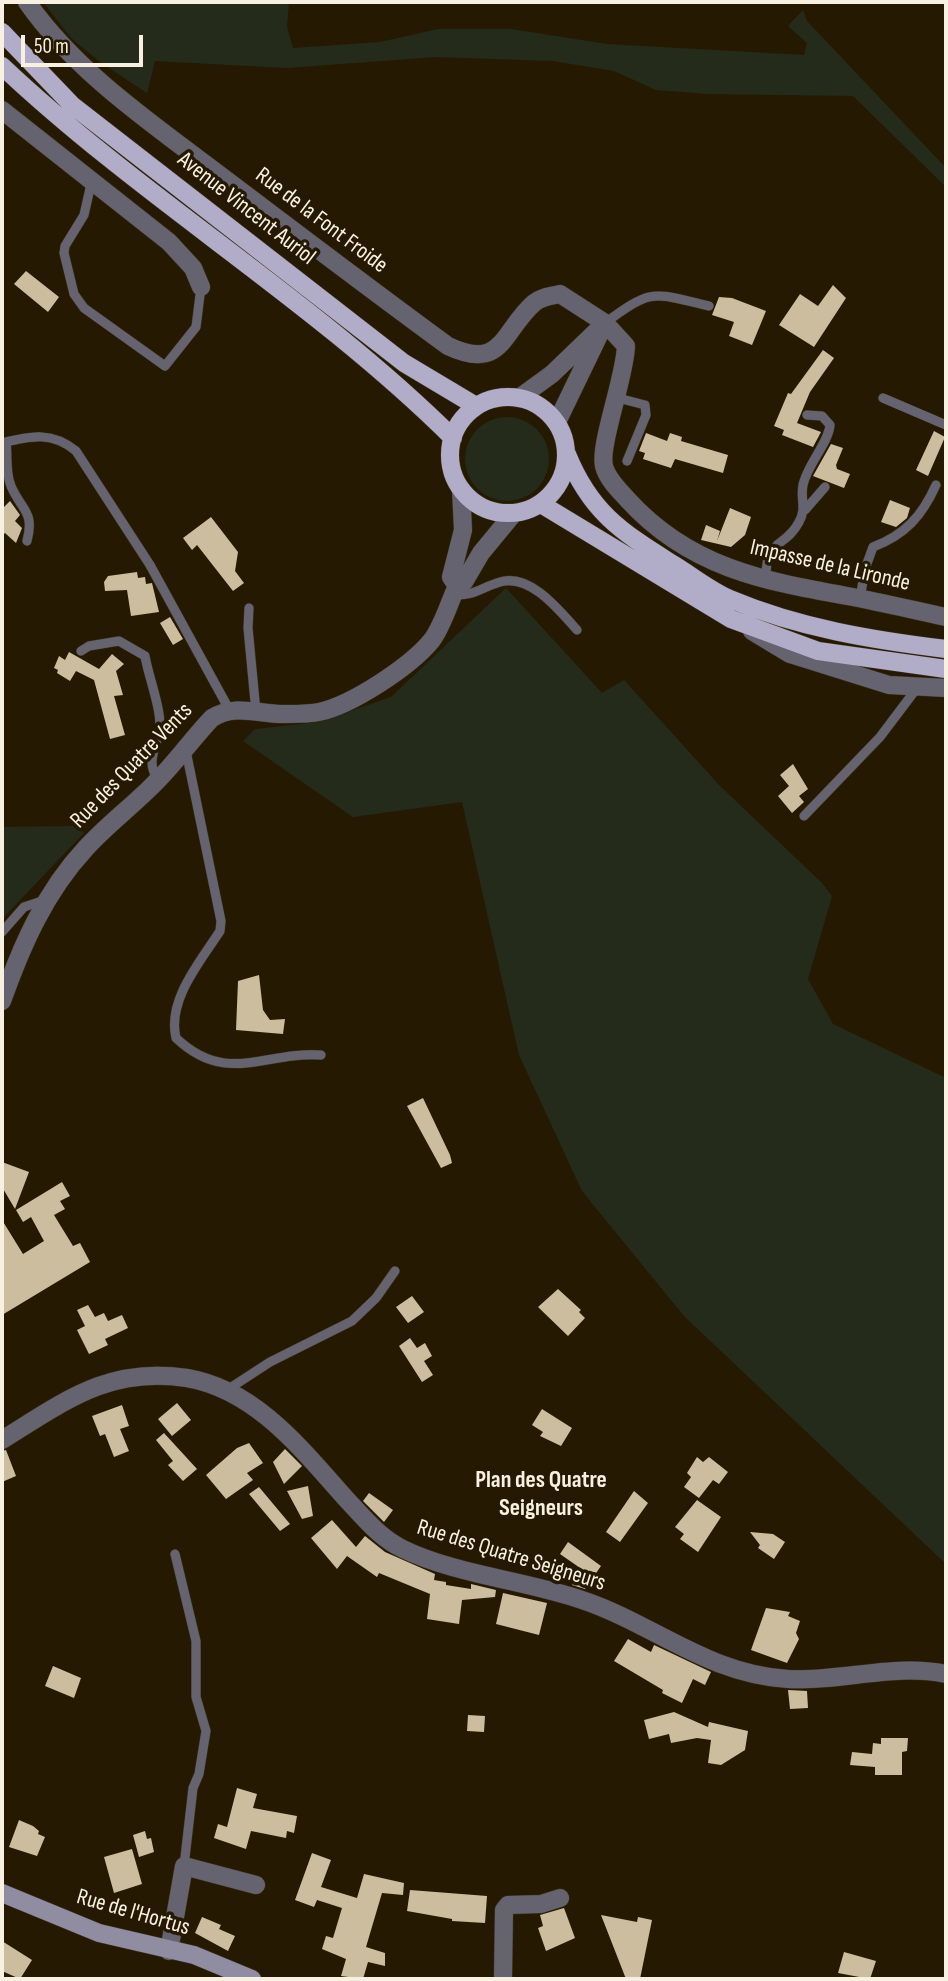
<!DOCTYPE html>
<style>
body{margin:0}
#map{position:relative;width:948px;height:1981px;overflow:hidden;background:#251a01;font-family:"Sofia Sans Condensed",sans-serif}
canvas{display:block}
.frame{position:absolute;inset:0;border:4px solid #f8f0e0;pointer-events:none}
.scale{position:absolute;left:21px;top:35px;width:122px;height:32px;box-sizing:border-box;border:4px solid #f8f0e0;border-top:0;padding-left:9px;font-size:21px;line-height:24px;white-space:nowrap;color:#f8f0e0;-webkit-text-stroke:5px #251a01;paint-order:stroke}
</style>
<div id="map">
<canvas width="948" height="1981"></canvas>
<div class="frame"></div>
<div class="scale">50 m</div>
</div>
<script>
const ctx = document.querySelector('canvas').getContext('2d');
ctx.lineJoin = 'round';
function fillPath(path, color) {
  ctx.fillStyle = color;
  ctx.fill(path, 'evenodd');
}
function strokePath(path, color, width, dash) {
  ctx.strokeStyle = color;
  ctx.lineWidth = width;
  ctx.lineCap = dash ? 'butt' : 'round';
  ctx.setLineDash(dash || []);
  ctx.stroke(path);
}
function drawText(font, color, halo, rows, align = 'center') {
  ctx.font = font + ' "Sofia Sans Condensed",sans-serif';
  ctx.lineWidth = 7;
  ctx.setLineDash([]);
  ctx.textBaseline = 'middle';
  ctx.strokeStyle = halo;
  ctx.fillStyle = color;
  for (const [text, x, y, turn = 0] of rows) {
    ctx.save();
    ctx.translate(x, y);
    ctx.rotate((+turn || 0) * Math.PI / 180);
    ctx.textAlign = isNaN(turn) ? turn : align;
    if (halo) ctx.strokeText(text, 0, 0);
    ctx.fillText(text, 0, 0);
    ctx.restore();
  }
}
fillPath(new Path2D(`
 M43,2H289L287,27L293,48L380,42L438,29H511L607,44L804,55L807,43L788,26L803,10L807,21L946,168V187L853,96L707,94L656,90L614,71L553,61L436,57L287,68L155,61L147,93L100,62L71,38Z
 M465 459a42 42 0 1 1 84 0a42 42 0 1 1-84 0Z
 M506,588L602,693L624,680L719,785L822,883L832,896L808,979L833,1024L946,1078V1564L684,1316L582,1191L519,1055L462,802L353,817L243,741L255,729L319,722L391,697Z
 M78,826L84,833L2,919V827Z`), '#252b1a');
fillPath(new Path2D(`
 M26,271L59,297L48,312L14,284Z
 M833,285L846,298L814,347L779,325L800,294L818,306Z
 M719,297L732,298L766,311L752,345L729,336L734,322L712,315Z
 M823,350L834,358L810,392L797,423L821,432L813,447L782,435L784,430L774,426L788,393L791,394Z
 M934,431L945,437L928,476L916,470Z
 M646,433L667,441L670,433L682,437L681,441L728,455L723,473L675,459L671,468L643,459L645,453L639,451Z
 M831,444L843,448L836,465L837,469L850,474L844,488L813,476Z
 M890,500L910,508L907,518L896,527L881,522Z
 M10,501L20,515L15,521L22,528L16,543L5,533L2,536V509Z
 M730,508L751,517L745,535L731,547L701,540L706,525L720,531L717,541Z
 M211,517L238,552L235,571L244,583L233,591L197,545L192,550L183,538Z
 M137,572L138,578L145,577L146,584L152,583L159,612L131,616L127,590L105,591L104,582L108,576Z
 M170,617L183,639L173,645L160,623Z
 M69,652L99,669L112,654L124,664L116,671L123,695L114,696L125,735L110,739L94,680L76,671L70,681L57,673L58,670L54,668L59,656L65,660Z
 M793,764L808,789L799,796L804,802L792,813L778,796L789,786L780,775Z
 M259,975L263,1010L270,1020L285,1019L283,1034L236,1030L238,981Z
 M423,1098L450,1155L452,1163L441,1168L407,1106Z
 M2,1162L29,1172L15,1209L2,1187Z
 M62,1182L70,1196L60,1201L65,1209L54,1215L73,1246L80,1243L90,1262L2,1315V1220L23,1254L44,1241L31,1217L23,1222L16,1210Z
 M558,1289L581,1310L579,1312L585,1318L568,1336L538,1307Z
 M412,1296L424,1312L408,1323L396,1307Z
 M88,1305L95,1317L104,1313L108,1321L122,1315L128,1328L105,1339L108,1345L89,1354L77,1330L85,1326L77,1310Z
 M410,1338L417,1348L425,1343L432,1356L424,1361L433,1375L422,1382L399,1346Z
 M177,1403L191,1420L172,1436L158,1419Z
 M122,1405L129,1426L120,1429L129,1451L114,1457L105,1434L100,1436L92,1416Z
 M542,1409L572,1428L561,1446L540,1436L543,1432L532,1425Z
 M164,1433L197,1469L183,1481L168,1465L173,1461L156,1440Z
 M249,1443L263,1463L247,1473L253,1480L226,1499L206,1475L237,1448Z
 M285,1449L302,1466L284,1484L273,1462Z
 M6,1450L16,1476L2,1482V1451Z
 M697,1457L703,1462L709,1457L728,1472L719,1484L713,1480L699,1498L684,1487L691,1477L687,1473Z
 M308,1486L313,1516L302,1519L287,1491Z
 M259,1487L290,1524L280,1531L249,1494Z
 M634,1491L648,1503L620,1542L606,1532Z
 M369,1493L393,1510L384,1522L363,1501Z
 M697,1500L721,1517L698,1552L680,1539L684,1534L675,1527Z
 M332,1520L356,1547L365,1536L385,1552L435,1574L434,1580L446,1582V1585L471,1589V1584L496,1590L495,1597L462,1600L459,1624L427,1619L430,1594L379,1573L377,1577L347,1556L337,1569L311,1538Z
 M750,1532L773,1534L785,1542L774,1559L758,1548L760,1545Z
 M568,1542L601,1566L585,1589L572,1585L583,1570L560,1554Z
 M503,1593L547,1603L539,1635L496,1624Z
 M766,1608L790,1612L788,1616L800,1621L796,1633L799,1639L787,1663L751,1650Z
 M628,1639L651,1652L654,1645L711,1672L705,1685L693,1679L682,1703L662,1693L663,1690L614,1661Z
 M53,1666L81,1678L74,1698L45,1686Z
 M788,1690L807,1691L808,1708L790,1709Z
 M674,1712L708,1727L709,1722L748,1731L745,1750L721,1765L708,1763L711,1740L697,1738L671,1743L669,1734L649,1739L644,1720Z
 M468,1715L485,1716L484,1732L467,1731Z
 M881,1738H908L907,1751L902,1752V1775H875V1767L850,1765L852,1752L872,1754L873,1743L881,1744Z
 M237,1788L257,1794L253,1808L297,1816L294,1833L287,1831L286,1838L251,1831L246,1849L214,1838L218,1824L227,1827Z
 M19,1820L33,1826L39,1831L38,1834L45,1837L37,1856L9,1847Z
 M145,1831L147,1839L151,1838L154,1852L139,1857L133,1835Z
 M132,1849L142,1884L114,1893L104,1857Z
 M312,1853L331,1860L321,1887L357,1898L364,1874L404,1883L403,1895L382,1893L366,1947L385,1953V1966L368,1962L363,1979L341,1976L346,1959L322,1949L326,1936L333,1938L342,1908L317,1900L314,1907L295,1900Z
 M410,1890L487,1896L485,1923L452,1921V1919L407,1911Z
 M564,1908L575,1938L546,1951L538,1928L543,1926L540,1915Z
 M601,1915L637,1922L638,1917L652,1920L640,1979H626Z
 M202,1917L221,1925L219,1929L235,1936L228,1951L195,1933Z
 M2,1941L32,1960L20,1979L2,1971Z
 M844,1952L876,1961L870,1979L838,1973Z`), '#ccbd9e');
const lane = new Path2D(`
 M91,184L84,215L65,246L64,253L74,294L84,308L165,366L196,327L201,287
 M605,323C654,287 652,293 709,306
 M618,398L645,405L646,415L627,461
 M883,398L946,425
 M6,442C8,456 5,472 11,486C21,510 35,511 27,541
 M2,443C31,436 52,431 76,451L150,565L230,711
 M805,510L825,487
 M766,580C765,537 784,550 799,522C807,508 800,499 803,485C807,465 829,442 830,425L822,416L807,415
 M453,595C475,596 480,588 500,582C530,573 559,610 577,630
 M860,599L865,569L873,547C905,535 922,516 936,485
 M249,608L248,628L256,712
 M81,651L89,646L119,641L145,656C148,676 164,715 159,733C155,751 146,762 158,780
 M186,751L221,921L220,931C200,962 167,1000 176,1038C227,1086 264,1051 321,1055
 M804,816L880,737L917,688
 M2,932L24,907L45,900
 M227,1390L270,1362L352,1321L376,1298L395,1271
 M175,1554L196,1641V1697L206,1731L199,1774L193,1788L184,1866`);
const street = new Path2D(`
 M27,2C76,72 150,122 217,173C294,231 370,289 448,346C503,372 502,331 534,303C541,297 551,296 560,294L605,323L626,346C625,377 599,445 604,466C607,479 620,491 628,500C689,567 763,581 847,596C880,602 913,610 946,617
 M2,110L169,242L193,268L201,287
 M519,398L552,374L605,323
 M557,422L599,335
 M457,586L451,577L463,530L461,489
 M752,631L790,654L889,685L946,688
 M2,1001C22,945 45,892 86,848C106,826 131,807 152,786C174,765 191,740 212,718C236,703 261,715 286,714C296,714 309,714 319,712C352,705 411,666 432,640C443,625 449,603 457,586L464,582L481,553L514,513
 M2,1440C65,1401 109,1366 187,1378C257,1390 303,1451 348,1501C365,1519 380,1538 403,1549C454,1574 527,1581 582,1600C654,1624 707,1674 788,1679C840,1682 894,1663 946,1674
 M169,1951L184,1866L256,1885
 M503,1979L504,1910L508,1905L541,1904L560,1898`);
const secondary = new Path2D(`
 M2,1893L99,1933L194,1955L252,1979`);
const primary = new Path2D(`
 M2,32L72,105L404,363L476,406
 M2,66C144,200 314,300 453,438
 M450 455a58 58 0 1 1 116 0a58 58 0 1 1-116 0Z
 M567,454C590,511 620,531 671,563C690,574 709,590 730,599C799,628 872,640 946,649
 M541,504L731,619L818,651L946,669`);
strokePath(lane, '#3e341c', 10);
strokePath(street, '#3e341c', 19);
strokePath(secondary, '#3e341c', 19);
strokePath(primary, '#3e341c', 19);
strokePath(lane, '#666370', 9);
strokePath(street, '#666370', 18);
strokePath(secondary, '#908ca1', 18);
strokePath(primary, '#b1acc7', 18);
drawText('23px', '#f8f0e0', '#251a01', [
 ["Avenue Vincent Auriol",246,209,38],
 ["Rue de la Font Froide",321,221,37],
 ["Impasse de la Lironde",830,566,13],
 ["Rue des Quatre Vents",132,766,-46],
 ["Rue des Quatre Seigneurs",511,1556,17],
 ["Rue de l'Hortus",133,1913,16]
]);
drawText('bold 24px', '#f8f0e0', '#251a01', [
 ["Plan des Quatre",541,1481],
 ["Seigneurs",541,1509]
]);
</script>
